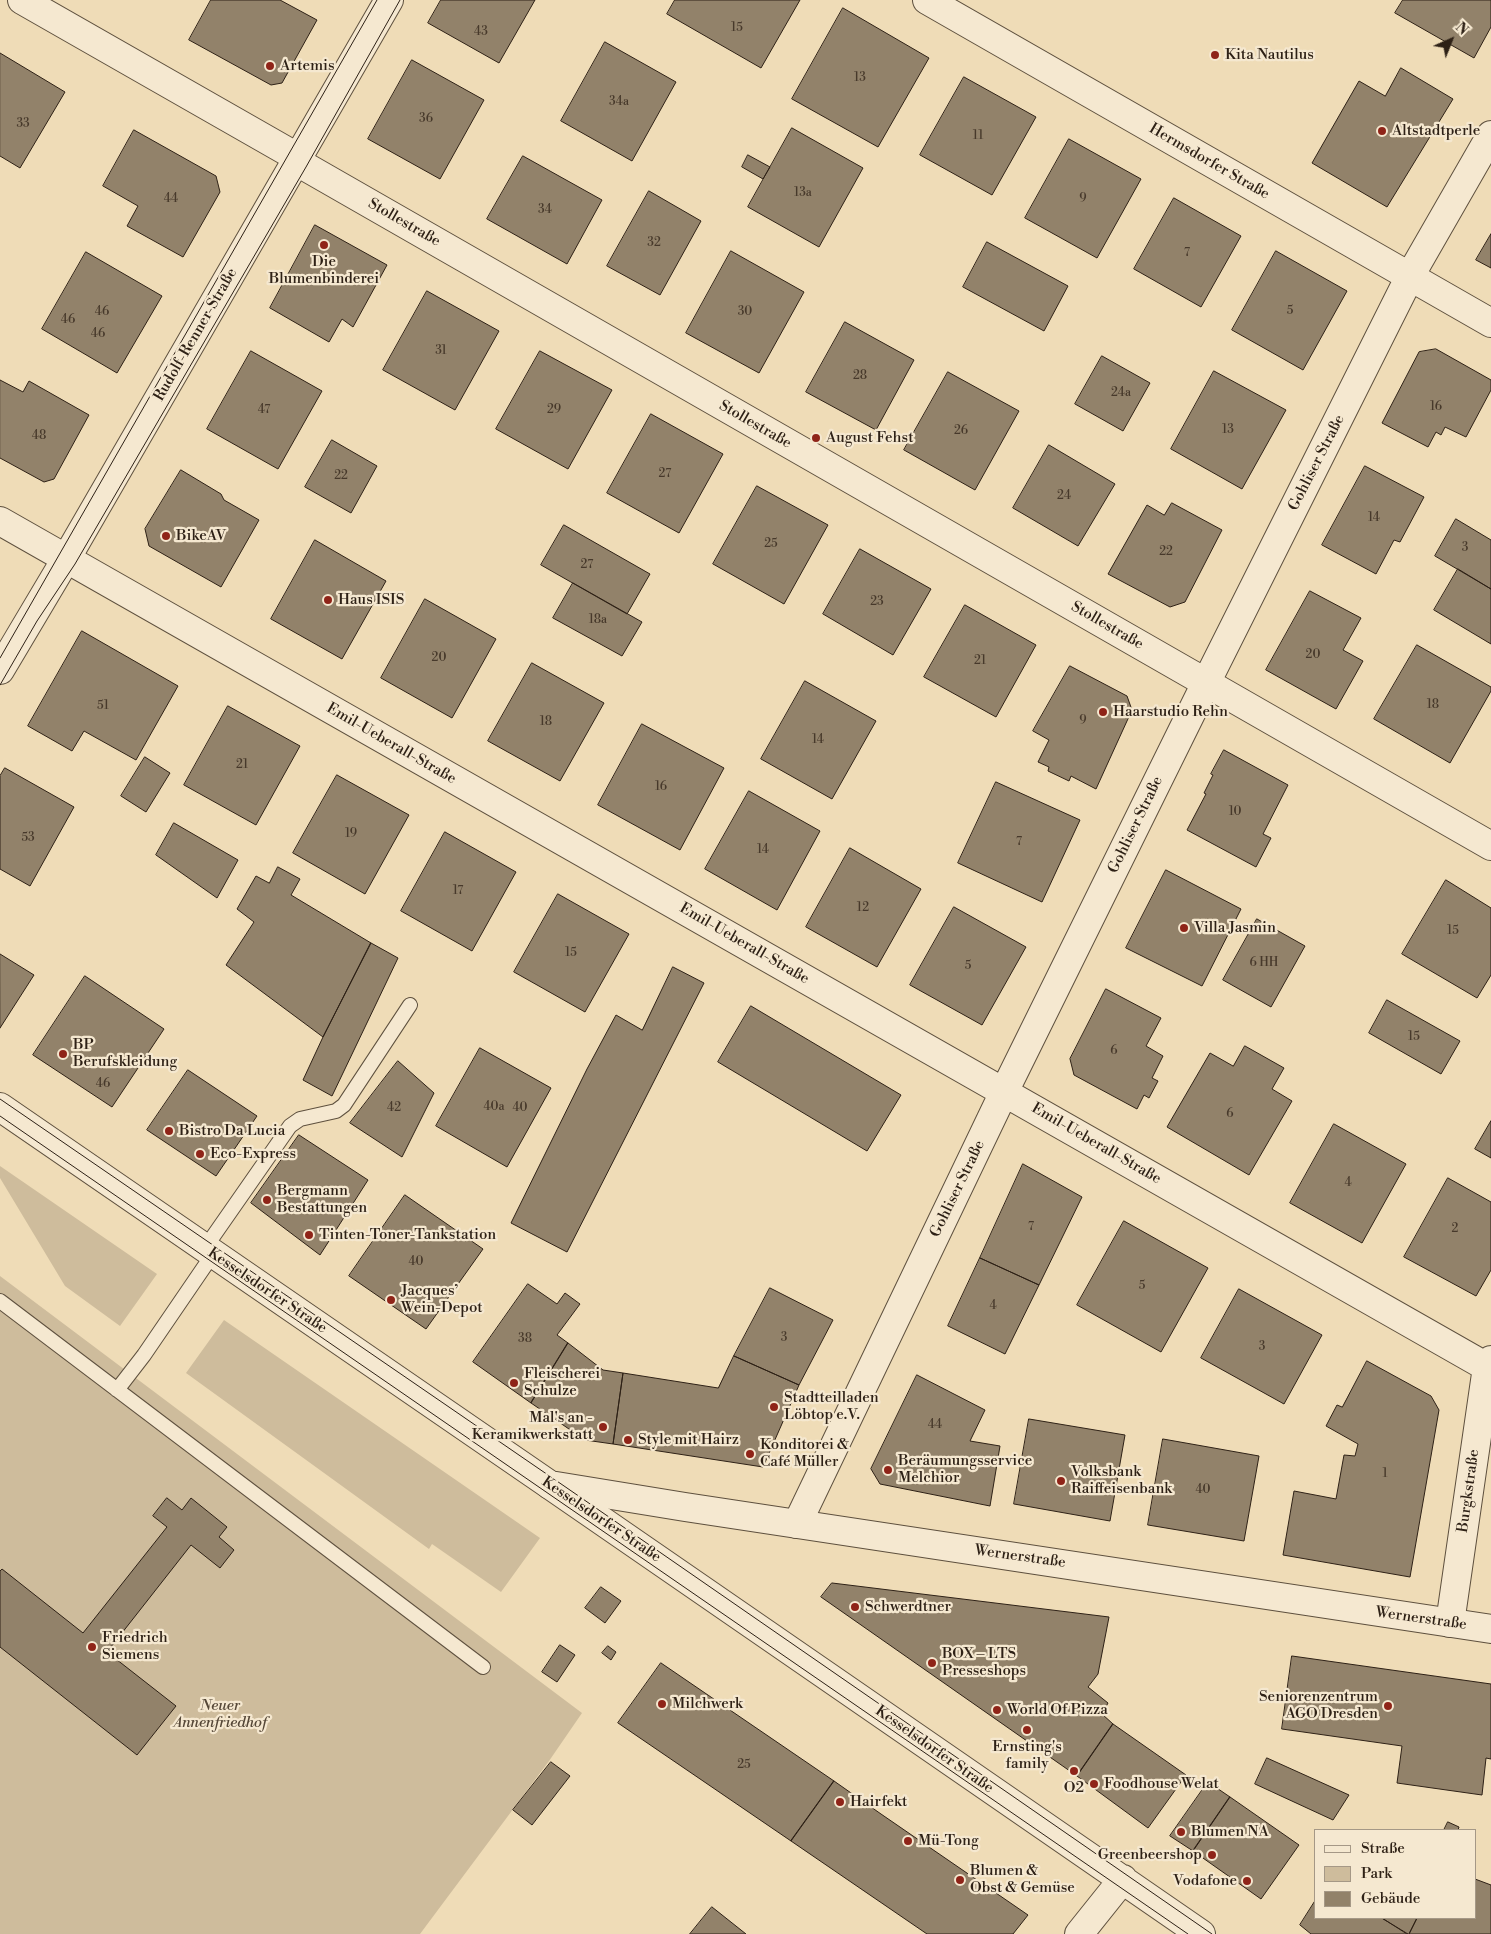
<!DOCTYPE html>
<meta charset="utf-8">
<style>
body{margin:0}
#map{position:relative;width:1491px;height:1934px;overflow:hidden;background:#efdcb7;font-family:"Libre Bodoni",serif}
canvas{display:block}
.legend{position:absolute;left:1314px;top:1829px;width:162px;height:90px;box-sizing:border-box;background:#f5e8d0;border:1px solid #a59886;margin:0;padding:6px 9px;list-style:none;font-size:15px;color:#2e2116}
.legend li{display:flex;align-items:center;gap:10px;height:25px}
.legend b{width:25px;border:1px solid #a59886}
.north{position:absolute;left:1426px;top:15px;width:50px;height:50px;-webkit-text-stroke:4px #f5e8d0;paint-order:stroke;rotate:44deg;font-size:14px;font-weight:700;line-height:20px;text-align:center;color:#2e2116}
.north::after{content:'';display:block;margin:auto;width:18px;height:22px;background:#2e2116;clip-path:polygon(50% 0,100% 100%,50% 72%,0 100%)}
</style>
<div id="map">
<canvas width="1491" height="1934"></canvas>
<ul class="legend">
<li><b style="height:6px;background:#f5e8d0"></b>Straße</li>
<li><b style="height:14px;background:#cebc9c"></b>Park</li>
<li><b style="height:14px;background:#92826a"></b>Gebäude</li>
</ul>
<div class="north">N</div>
</div>
<script>
const ctx = document.querySelector('canvas').getContext('2d');
ctx.lineJoin = 'round';
function fillPath(path, color) {
  ctx.fillStyle = color;
  ctx.fill(path, 'evenodd');
}
function strokePath(path, color, width, dash) {
  ctx.strokeStyle = color;
  ctx.lineWidth = width;
  ctx.lineCap = dash ? 'butt' : 'round';
  ctx.setLineDash(dash || []);
  ctx.stroke(path);
}
function drawText(font, color, halo, rows, align = 'center') {
  ctx.font = font + ' "Libre Bodoni",serif';
  ctx.lineWidth = 4.5;
  ctx.setLineDash([]);
  ctx.textBaseline = 'middle';
  ctx.strokeStyle = halo;
  ctx.fillStyle = color;
  for (const [text, x, y, turn = 0] of rows) {
    ctx.save();
    ctx.translate(x, y);
    ctx.rotate((+turn || 0) * Math.PI / 180);
    ctx.textAlign = isNaN(turn) ? turn : align;
    if (halo) ctx.strokeText(text, 0, 0);
    ctx.fillText(text, 0, 0);
    ctx.restore();
  }
}
fillPath(new Path2D(`
 M0,1166L157,1274L120,1326L65,1286L0,1178Z
 M0,1276L582,1713L549,1761L420,1934H0Z
 M224,1320L540,1538L501,1592L432,1544L429,1549L186,1373Z`), '#cebc9c');
const building = new Path2D(`
 M211,0H280L317,20L282,83L271,85L189,40Z
 M441,0H535L499,63L428,23Z
 M675,0H800L761,68L667,14Z
 M1403,0H1491V27L1474,58L1395,13Z
 M843,8L929,58L878,147L792,99Z
 M605,42L676,82L632,161L561,121Z
 M0,53L65,92L20,168L0,156Z
 M412,60L484,100L440,179L368,139Z
 M1401,68L1453,99L1387,207L1312,163L1359,81L1385,96Z
 M964,77L1036,117L992,195L920,155Z
 M792,128L863,168L819,247L748,207Z
 M134,130L216,176L220,192L183,257L127,226L138,206L103,186Z
 M1069,139L1141,179L1097,258L1025,218Z
 M748,155L770,167L763,179L742,167Z
 M523,156L602,200L567,264L487,219Z
 M649,191L701,221L660,295L607,266Z
 M1174,198L1241,236L1201,307L1134,269Z
 M315,225L387,265L353,327L342,319L329,342L270,308Z
 M1491,234V268L1476,260Z
 M987,242L1068,286L1044,331L963,287Z
 M731,251L804,292L759,373L686,333Z
 M1276,251L1347,291L1303,370L1232,330Z
 M86,252L162,296L117,373L42,329Z
 M427,291L499,331L455,410L383,370Z
 M845,322L914,360L876,430L806,392Z
 M1436,349L1491,380V390L1466,437L1445,427L1441,435L1436,432L1428,447L1382,423L1419,352Z
 M251,351L322,391L278,469L207,429Z
 M540,351L612,390L568,469L496,429Z
 M1102,356L1150,383L1123,431L1075,404Z
 M1214,371L1286,410L1242,489L1171,449Z
 M948,372L1019,411L975,490L904,450Z
 M0,380L23,392L29,381L89,415L54,479L44,482L0,458Z
 M651,414L723,454L679,533L607,493Z
 M332,440L377,466L351,513L305,487Z
 M1049,445L1115,484L1078,546L1013,508Z
 M1365,466L1424,497L1400,542L1394,540L1376,574L1322,545Z
 M181,470L221,494L224,500L259,520L221,587L149,546L145,529Z
 M757,486L828,525L784,604L713,564Z
 M1172,503L1222,530L1185,602L1170,607L1108,574L1147,505L1164,515Z
 M1456,519L1491,540V589L1435,556Z
 M564,525L650,574L627,614L541,565Z
 M315,540L386,581L342,659L271,619Z
 M860,549L931,589L893,655L823,614Z
 M1458,569L1491,589V644L1434,610Z
 M573,583L642,622L622,656L553,618Z
 M1310,591L1361,618L1343,650L1363,661L1336,709L1266,670Z
 M425,599L496,639L452,718L381,678Z
 M965,605L1036,645L996,717L924,677Z
 M82,631L178,686L136,760L84,731L72,751L28,726Z
 M1417,645L1491,687V691L1450,763L1374,719Z
 M532,663L604,703L560,781L488,741Z
 M1070,666L1127,696L1132,710L1096,789L1071,776L1069,781L1048,771L1049,767L1038,762L1049,740L1033,731Z
 M805,681L876,721L832,799L761,759Z
 M228,706L300,746L256,825L184,785Z
 M642,724L724,768L680,850L598,805Z
 M1224,750L1288,785L1263,834L1271,838L1256,867L1187,830L1206,794L1204,793L1213,775L1211,774Z
 M145,757L170,773L146,812L121,796Z
 M5,768L74,807L30,886L0,869V776Z
 M337,775L409,815L365,894L293,853Z
 M996,782L1080,820L1042,902L958,863Z
 M749,791L820,831L777,910L705,869Z
 M174,823L238,860L217,898L156,855Z
 M445,832L516,872L472,951L401,911Z
 M850,848L921,889L877,967L806,927Z
 M278,867L300,879L291,895L371,943L323,1037L226,965L254,922L237,909L256,876L269,883Z
 M1166,870L1241,909L1202,986L1126,948Z
 M1446,880L1491,908V975L1477,998L1402,954Z
 M558,894L629,934L585,1012L514,972Z
 M954,907L1026,947L982,1025L910,985Z
 M1257,919L1305,946L1271,1007L1223,980Z
 M371,943L398,958L332,1096L303,1080L323,1037Z
 M0,954L34,975L0,1028Z
 M673,967L704,983L567,1252L511,1223L587,1069L616,1015L642,1030Z
 M85,976L164,1029L112,1107L33,1055Z
 M1106,989L1161,1018L1146,1046L1163,1056L1152,1078L1158,1081L1149,1098L1144,1095L1137,1109L1074,1075L1070,1059Z
 M1387,1000L1460,1041L1441,1074L1369,1033Z
 M751,1006L901,1095L867,1151L718,1062Z
 M1245,1046L1284,1068L1272,1089L1292,1101L1249,1175L1167,1127L1210,1053L1233,1066Z
 M480,1048L551,1088L507,1167L436,1126Z
 M398,1061L434,1093L402,1157L350,1123Z
 M188,1070L257,1116L216,1176L147,1130Z
 M1491,1121V1158L1475,1149Z
 M1334,1124L1406,1164L1362,1243L1290,1203Z
 M299,1135L368,1180L320,1255L251,1203Z
 M1023,1164L1082,1197L1039,1285L980,1258Z
 M1448,1178L1491,1202V1270L1476,1296L1404,1257Z
 M405,1195L483,1249L426,1329L349,1276Z
 M1124,1221L1208,1268L1161,1352L1077,1305Z
 M980,1258L1039,1285L1005,1354L948,1326Z
 M528,1284L557,1304L565,1293L580,1304L557,1335L568,1343L531,1403L473,1362Z
 M770,1288L833,1320L799,1385L734,1356Z
 M1239,1289L1322,1335L1284,1404L1201,1358Z
 M568,1343L603,1370L623,1373L613,1444L585,1440L531,1403Z
 M734,1356L799,1385L763,1467L613,1444L623,1373L718,1388Z
 M1367,1361L1431,1396L1439,1410L1410,1577L1283,1555L1294,1491L1336,1499L1344,1455L1355,1456L1358,1444L1326,1426L1337,1405L1342,1407Z
 M917,1375L985,1410L970,1441L1000,1446L990,1506L880,1484L871,1469Z
 M1029,1419L1125,1435L1110,1521L1014,1504Z
 M1163,1439L1259,1456L1244,1541L1148,1525Z
 M167,1498L182,1510L191,1498L227,1527L219,1537L234,1550L220,1568L191,1545L107,1652L176,1706L137,1755L0,1647V1571L2,1569L83,1633L167,1527L153,1516Z
 M832,1583L1109,1617L1098,1674L1088,1687L1108,1703L1102,1714L1113,1724L1077,1776L821,1597Z
 M601,1587L621,1601L605,1623L585,1608Z
 M560,1645L575,1655L557,1682L542,1672Z
 M608,1646L616,1652L611,1660L602,1653Z
 M1292,1656L1491,1684V1759L1486,1758L1482,1795L1397,1783L1402,1746L1282,1729Z
 M661,1663L834,1781L791,1841L618,1723Z
 M1113,1724L1186,1775L1148,1828L1077,1776Z
 M1267,1758L1349,1795L1333,1820L1255,1784Z
 M551,1762L570,1776L532,1825L513,1810Z
 M834,1781L881,1814L1028,1915L1013,1934H927L791,1841Z
 M1208,1782L1230,1797L1193,1851L1170,1836Z
 M1230,1797L1299,1845L1261,1899L1193,1851Z
 M1448,1822L1459,1827L1458,1830H1444Z
 M1475,1879L1491,1885V1934H1409L1417,1918H1475Z
 M1315,1901V1918H1382L1407,1934H1311L1300,1925Z
 M712,1907L746,1934H690Z
 M1382,1918H1417L1409,1934Z`);
fillPath(building, '#92826a');
strokePath(building, '#2e2116', 1);
const service = new Path2D(`
 M205,1248L290,1126L300,1119L336,1111L344,1105L410,1005
 M0,1301L483,1667
 M117,1390L144,1355L213,1254`);
const minor = new Path2D(`
 M22,0L290,153L298,158L306,167L1491,846
 M927,0L1491,323
 M0,521L1487,1367
 M550,1485L1201,1934
 M797,1524L1004,1092L1206,683L1410,276L1491,135
 M1450,1623L1487,1367L1491,1360
 M1079,1934L1123,1879`);
const tertiary = new Path2D(`
 M0,670L66,559L389,0
 M0,1107L550,1485L685,1507L1491,1629`);
strokePath(service, '#5e503e', 16);
strokePath(minor, '#5e503e', 30);
strokePath(tertiary, '#5e503e', 30);
strokePath(service, '#f5e8d0', 14);
strokePath(minor, '#f5e8d0', 28);
strokePath(tertiary, '#f5e8d0', 28);
strokePath(new Path2D(`
 M0,658L377,0
 M0,685L37,621L75,564L306,167L400,0
 M0,1099L567,1488L1212,1934
 M0,1116L1188,1934`), '#2e2116', 1);
for (const [x, y, r, color] of [
 [1215,55,5,"#8f2418"],
 [270,66,5,"#8f2418"],
 [1382,131,5,"#8f2418"],
 [324,245,5,"#8f2418"],
 [816,438,5,"#8f2418"],
 [166,536,5,"#8f2418"],
 [328,600,5,"#8f2418"],
 [1103,712,5,"#8f2418"],
 [1184,928,5,"#8f2418"],
 [63,1054,5,"#8f2418"],
 [169,1131,5,"#8f2418"],
 [200,1154,5,"#8f2418"],
 [267,1200,5,"#8f2418"],
 [309,1235,5,"#8f2418"],
 [391,1300,5,"#8f2418"],
 [514,1383,5,"#8f2418"],
 [774,1407,5,"#8f2418"],
 [603,1427,5,"#8f2418"],
 [628,1440,5,"#8f2418"],
 [750,1454,5,"#8f2418"],
 [888,1470,5,"#8f2418"],
 [1061,1481,5,"#8f2418"],
 [855,1607,5,"#8f2418"],
 [92,1647,5,"#8f2418"],
 [932,1663,5,"#8f2418"],
 [662,1704,5,"#8f2418"],
 [1388,1706,5,"#8f2418"],
 [997,1710,5,"#8f2418"],
 [1027,1730,5,"#8f2418"],
 [1074,1771,5,"#8f2418"],
 [1094,1784,5,"#8f2418"],
 [840,1802,5,"#8f2418"],
 [1181,1832,5,"#8f2418"],
 [908,1841,5,"#8f2418"],
 [1212,1855,5,"#8f2418"],
 [960,1880,5,"#8f2418"],
 [1247,1881,5,"#8f2418"]
]) {
  const dot = new Path2D();
  dot.arc(x, y, r, 0, 2 * Math.PI);
  ctx.fillStyle = color;
  ctx.fill(dot);
  strokePath(dot, '#f5e8d0', 2);
}
drawText('12px', '#47392b', null, [
 ["15",737,28],
 ["43",481,32],
 ["13",860,78],
 ["34a",619,102],
 ["36",426,119],
 ["33",23,124],
 ["11",978,136],
 ["13a",803,193],
 ["44",171,199],
 ["9",1083,199],
 ["34",545,210],
 ["32",654,243],
 ["7",1187,253],
 ["5",1290,311],
 ["46",102,312],
 ["30",745,312],
 ["46",68,320],
 ["46",98,334],
 ["31",441,351],
 ["28",860,376],
 ["24a",1121,393],
 ["16",1436,407],
 ["47",264,410],
 ["29",554,410],
 ["13",1228,430],
 ["26",961,431],
 ["48",39,436],
 ["27",665,474],
 ["22",341,476],
 ["24",1064,496],
 ["14",1374,518],
 ["25",771,544],
 ["3",1465,548],
 ["22",1166,552],
 ["27",587,565],
 ["23",877,602],
 ["18a",598,620],
 ["20",1313,655],
 ["20",439,658],
 ["21",980,661],
 ["18",1433,705],
 ["51",103,706],
 ["9",1083,721],
 ["18",546,722],
 ["14",818,740],
 ["21",242,765],
 ["16",661,787],
 ["10",1235,812],
 ["19",351,834],
 ["53",28,838],
 ["7",1019,842],
 ["14",763,850],
 ["17",458,891],
 ["12",863,908],
 ["15",1453,931],
 ["15",571,953],
 ["6 HH",1264,963],
 ["5",968,966],
 ["15",1414,1037],
 ["6",1114,1051],
 ["46",103,1084],
 ["40a",494,1107],
 ["42",394,1108],
 ["40",520,1108],
 ["6",1230,1114],
 ["4",1348,1183],
 ["7",1031,1227],
 ["2",1455,1229],
 ["40",416,1262],
 ["5",1142,1286],
 ["4",993,1306],
 ["3",784,1338],
 ["38",525,1339],
 ["3",1262,1347],
 ["44",935,1425],
 ["1",1385,1474],
 ["40",1203,1490],
 ["25",744,1765]
]);
drawText('15px', '#2e2116', '#f5e8d0', [
 ["Kita Nautilus",1225,55],
 ["Artemis",280,66],
 ["Altstadtperle",1392,131],
 ["Die",324,262,"center"],
 ["Blumenbinderei",324,279,"center"],
 ["August Fehst",826,438],
 ["BikeAV",176,536],
 ["Haus ISIS",338,600],
 ["Haarstudio Rehn",1113,712],
 ["Villa Jasmin",1194,928],
 ["BP",73,1045],
 ["Berufskleidung",73,1062],
 ["Bistro Da Lucia",179,1131],
 ["Eco-Express",210,1154],
 ["Bergmann",277,1191],
 ["Bestattungen",277,1208],
 ["Tinten-Toner-Tankstation",319,1235],
 ["Jacques’",401,1291],
 ["Wein-Depot",401,1308],
 ["Fleischerei",524,1374],
 ["Schulze",524,1391],
 ["Stadtteilladen",784,1398],
 ["Löbtop e.V.",784,1415],
 ["Mal's an -",593,1418,"right"],
 ["Keramikwerkstatt",593,1435,"right"],
 ["Style mit Hairz",638,1440],
 ["Konditorei &",760,1445],
 ["Café Müller",760,1462],
 ["Beräumungsservice",898,1461],
 ["Melchior",898,1478],
 ["Volksbank",1071,1472],
 ["Raiffeisenbank",1071,1489],
 ["Schwerdtner",865,1607],
 ["Friedrich",102,1638],
 ["Siemens",102,1655],
 ["BOX – LTS",942,1654],
 ["Presseshops",942,1671],
 ["Seniorenzentrum",1378,1697,"right"],
 ["AGO Dresden",1378,1714,"right"],
 ["Milchwerk",672,1704],
 ["World Of Pizza",1007,1710],
 ["Ernsting's",1027,1747,"center"],
 ["family",1027,1764,"center"],
 ["Foodhouse Welat",1104,1784],
 ["O2",1074,1788,"center"],
 ["Hairfekt",850,1802],
 ["Blumen NA",1191,1832],
 ["Mü-Tong",918,1841],
 ["Greenbeershop",1202,1855,"right"],
 ["Blumen &",970,1871],
 ["Obst & Gemüse",970,1888],
 ["Vodafone",1237,1881,"right"]
], 'left');
drawText('15px', '#2e2116', '#f5e8d0', [
 ["Hermsdorfer Straße",1209,162,30],
 ["Stollestraße",404,223,30],
 ["Rudolf-Renner-Straße",196,335,-60],
 ["Stollestraße",755,425,30],
 ["Gohliser Straße",1317,463,-63],
 ["Stollestraße",1107,626,30],
 ["Emil-Ueberall-Straße",391,744,30],
 ["Gohliser Straße",1136,825,-64],
 ["Emil-Ueberall-Straße",744,944,30],
 ["Emil-Ueberall-Straße",1096,1144,30],
 ["Gohliser Straße",958,1189,-64],
 ["Kesselsdorfer Straße",267,1291,34],
 ["Burgkstraße",1469,1491,-82],
 ["Kesselsdorfer Straße",601,1520,34],
 ["Wernerstraße",1020,1557,8],
 ["Wernerstraße",1421,1619,8],
 ["Kesselsdorfer Straße",934,1750,35]
]);
drawText('italic 15px', '#564838', '#f5e8d0', [
 ["Neuer",220,1706],
 ["Annenfriedhof",220,1723]
]);
</script>
